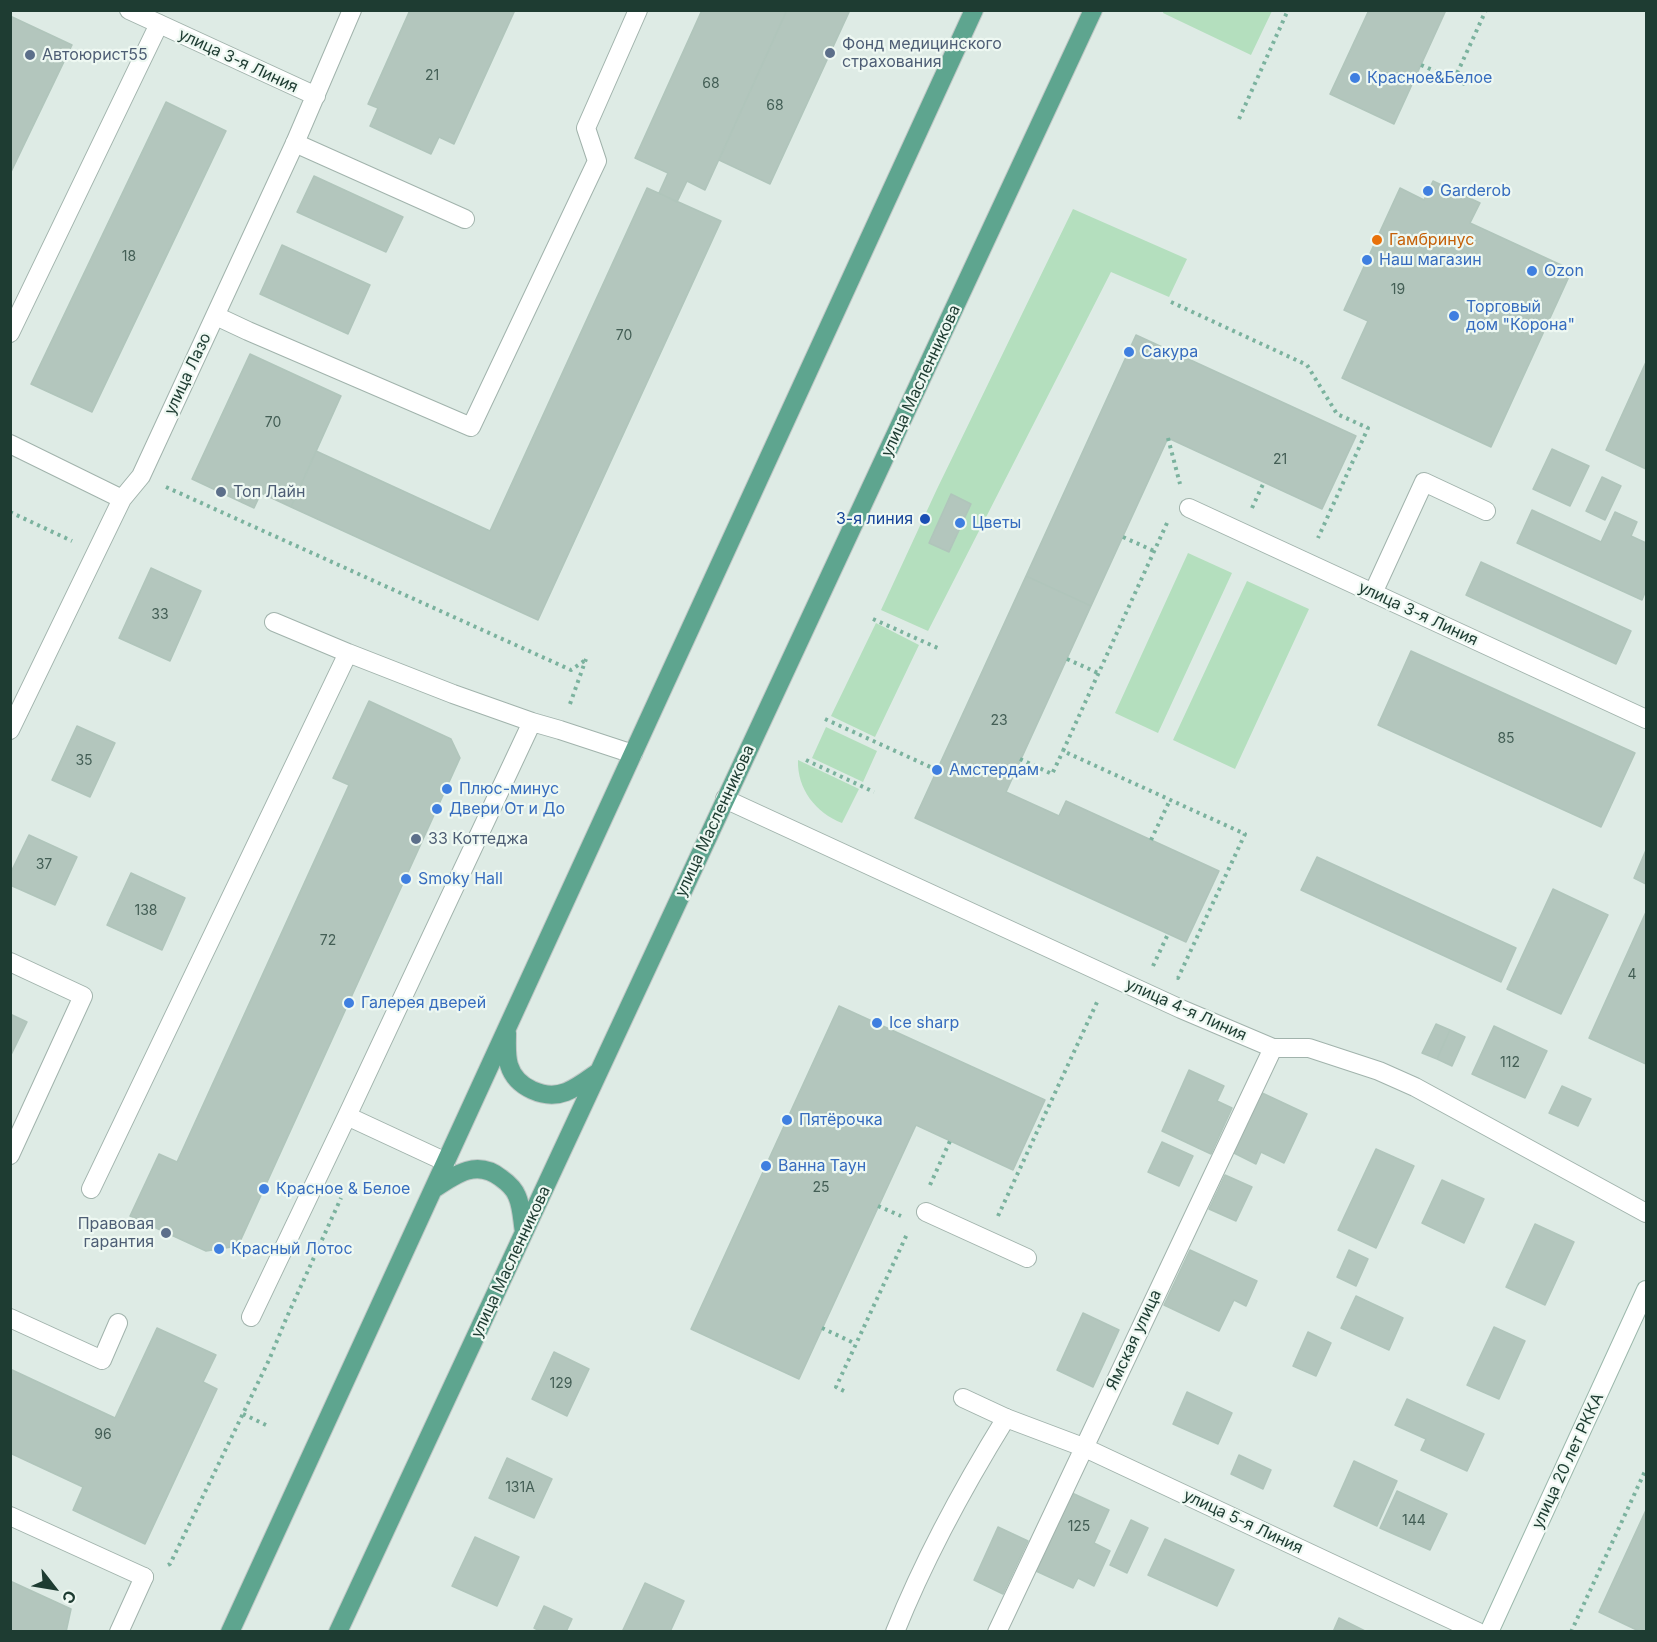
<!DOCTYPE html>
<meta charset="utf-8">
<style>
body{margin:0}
#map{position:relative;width:1657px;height:1642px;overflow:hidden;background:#deebe5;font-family:Inter,sans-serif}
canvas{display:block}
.frame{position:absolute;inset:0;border:12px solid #1e3c32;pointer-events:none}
.north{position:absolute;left:24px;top:1558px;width:60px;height:60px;-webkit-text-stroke:4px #eef8f2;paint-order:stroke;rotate:121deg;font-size:16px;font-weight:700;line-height:24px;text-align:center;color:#1e3c32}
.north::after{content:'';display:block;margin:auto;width:21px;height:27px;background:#1e3c32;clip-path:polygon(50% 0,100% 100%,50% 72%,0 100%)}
</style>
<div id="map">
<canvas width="1657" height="1642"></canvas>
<div class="frame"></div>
<div class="north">С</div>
</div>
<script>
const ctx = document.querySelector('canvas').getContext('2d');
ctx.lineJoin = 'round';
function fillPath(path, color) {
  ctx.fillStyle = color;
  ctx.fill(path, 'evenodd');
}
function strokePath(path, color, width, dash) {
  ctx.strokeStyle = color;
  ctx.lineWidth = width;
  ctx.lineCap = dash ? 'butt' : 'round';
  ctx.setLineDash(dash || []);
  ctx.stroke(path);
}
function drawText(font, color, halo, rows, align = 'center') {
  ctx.font = font + ' Inter,sans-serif';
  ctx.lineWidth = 4.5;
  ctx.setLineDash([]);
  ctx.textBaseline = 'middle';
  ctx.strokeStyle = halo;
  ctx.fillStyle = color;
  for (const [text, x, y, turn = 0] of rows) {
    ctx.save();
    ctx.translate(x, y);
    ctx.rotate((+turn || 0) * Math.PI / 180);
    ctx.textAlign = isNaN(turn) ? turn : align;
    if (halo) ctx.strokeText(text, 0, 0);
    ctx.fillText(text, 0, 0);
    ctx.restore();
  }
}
fillPath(new Path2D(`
 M1164,10H1272V11L1251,55L1163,13Z
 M1073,209L1187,259L1169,297L1111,272L928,631L881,610L937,489ZM951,495L971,504L949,552L929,543Z
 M1188,553L1232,573L1158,733L1115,713Z
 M1247,581L1309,609L1235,769L1173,740Z
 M876,623L919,645L875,737L831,716Z
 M826,727L877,751L863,782L812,758Z
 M798,760L859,789L842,823C816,813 797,789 798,760Z`), '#b4dfbe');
const building = new Path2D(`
 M410,10H515L454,144L439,137L431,154L370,126L378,108L368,104Z
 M702,10H787L705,190L687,181L677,202L659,193L668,173L635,158Z
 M787,10H850L770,184L719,160Z
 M1369,10H1446L1394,124L1330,94Z
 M10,16L72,45L10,174Z
 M166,102L226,131L92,412L31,384Z
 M314,176L403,217L386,252L297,212Z
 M1433,181L1480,203L1470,223L1572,270L1491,447L1342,378L1368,321L1344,310L1400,188L1424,200Z
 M647,188L721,221L538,620L291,507L316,451L490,531Z
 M282,245L370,285L348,334L260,294Z
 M1136,335L1356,436L1322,509L1168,438L1091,606L1026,576Z
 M250,354L341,396L291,507L261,493L254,508L192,479Z
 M1646,362V469L1606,450Z
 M1552,449L1589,466L1570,506L1533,489Z
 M1602,477L1621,486L1605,520L1586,511Z
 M951,494L971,504L949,552L929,543Z
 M1532,510L1601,542L1615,512L1637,522L1631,536L1646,543V590L1642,600L1517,543Z
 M1481,562L1631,631L1616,664L1466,595Z
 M151,568L201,591L170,661L119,638Z
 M1026,576L1091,606L1006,792L1059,816L1066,801L1219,871L1186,942L915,818Z
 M1411,651L1635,753L1601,827L1378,725Z
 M369,701L451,739L460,758L238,1246L206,1251L130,1216L159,1154L177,1162L349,785L333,778Z
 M77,726L115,743L90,797L52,780Z
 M29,835L77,857L55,905L10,885V874Z
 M1646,850V884L1634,878Z
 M1317,857L1516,948L1501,982L1301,890Z
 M131,873L185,898L162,950L107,925Z
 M1553,889L1608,915L1561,1014L1507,989Z
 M1646,912V1064L1589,1038Z
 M839,1006L1045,1100L1013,1170L916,1125L799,1379L691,1329Z
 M10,1014L27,1022L10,1057Z
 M1436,1024L1450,1030L1437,1059L1422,1053Z
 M1494,1026L1547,1051L1525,1098L1472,1074Z
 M1450,1030L1465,1037L1452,1066L1437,1059Z
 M1189,1070L1224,1086L1217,1101L1232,1108L1211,1154L1162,1131Z
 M1562,1086L1591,1099L1578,1126L1549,1113Z
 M1260,1092L1307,1114L1284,1163L1261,1152L1256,1164L1232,1152Z
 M1162,1142L1193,1156L1179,1186L1148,1172Z
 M1376,1149L1414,1166L1376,1248L1338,1230Z
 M1225,1175L1252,1187L1236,1221L1209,1209Z
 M1442,1180L1484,1199L1464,1243L1422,1223Z
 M1535,1224L1574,1242L1545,1305L1506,1287Z
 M1190,1250L1257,1281L1246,1306L1234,1300L1219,1331L1164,1305Z
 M1349,1250L1368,1259L1356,1286L1337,1277Z
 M1356,1296L1403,1318L1389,1350L1341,1328Z
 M1083,1313L1119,1330L1093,1387L1057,1370Z
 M1494,1327L1525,1341L1499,1399L1467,1385Z
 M157,1328L216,1355L203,1382L217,1389L145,1544L73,1510L83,1487L10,1453V1369L115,1418Z
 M1308,1332L1331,1343L1316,1376L1293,1366Z
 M554,1352L589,1369L567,1416L532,1399Z
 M1187,1392L1232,1413L1218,1444L1173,1424Z
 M1407,1399L1484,1434L1467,1471L1421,1450L1426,1439L1395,1425Z
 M1239,1455L1271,1470L1263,1489L1231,1474Z
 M507,1458L552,1479L534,1518L489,1498Z
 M1354,1461L1397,1481L1377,1526L1334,1506Z
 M1397,1491L1447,1514L1430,1550L1380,1528Z
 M1072,1493L1109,1510L1094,1543L1110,1551L1094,1586L1078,1578L1073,1588L1036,1571Z
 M1646,1510V1632H1641L1599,1612Z
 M1131,1520L1148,1528L1127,1573L1110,1565Z
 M998,1527L1028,1541L1003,1594L974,1580Z
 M475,1537L519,1557L497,1606L452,1586Z
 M1165,1539L1234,1570L1217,1606L1148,1575Z
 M10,1581L71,1609L66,1632H10Z
 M645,1583L684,1601L670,1632H622Z
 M544,1606L572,1619L566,1632H542L534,1628Z
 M1339,1618L1367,1632H1333Z`);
fillPath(building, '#b3c6bd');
strokePath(building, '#b0c5bb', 1.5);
const service = new Path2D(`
 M295,143L465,219
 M216,316L248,331L471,427L597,161L586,128L638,10
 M10,333L159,24
 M1373,593L1424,482L1486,511
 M274,622L348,653L453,694L532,722L560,730L633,754
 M10,962L83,996L10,1155
 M347,1116L446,1162
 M91,1189L348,653
 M926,1212L1027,1258
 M251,1317L347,1116L532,722
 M10,1318L102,1360L118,1323
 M963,1398L1006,1418
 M119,1632L144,1577`);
const minor = new Path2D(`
 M129,10L316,96
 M10,444L122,499
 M1189,508L1646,719
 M10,730L122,499L141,476L295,143L352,10
 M725,799L1181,1009L1273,1048H1309L1379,1071L1415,1087L1646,1213
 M10,1516L144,1577
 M895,1632C925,1557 964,1486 1006,1418L1083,1447L1478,1632
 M997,1632L1273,1048`);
const secondary = new Path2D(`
 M1489,1632L1646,1290`);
const primary = new Path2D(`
 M507,1033C507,1044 506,1055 509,1065C516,1088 545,1100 566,1092C578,1087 588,1079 598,1072
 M434,1189C456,1174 477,1159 501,1178C508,1183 514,1188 517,1196C522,1207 522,1221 524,1232
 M230,1632L974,10
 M338,1632L1093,10`);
strokePath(service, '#a1b3ac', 20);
strokePath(minor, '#a1b3ac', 20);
strokePath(secondary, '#9cb8ac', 20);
strokePath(primary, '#c0c8c6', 20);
strokePath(new Path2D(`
 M1421,65L1467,85
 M1454,80L1486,10
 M1239,119L1288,10
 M1171,302L1307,365L1337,414L1368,428L1318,538
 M1168,438L1180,484
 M166,487L571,670L584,661
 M1252,508L1264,482
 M10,512L72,541
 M1167,523L1063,751L1245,834L1178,978L1176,977
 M1123,537L1154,551
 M873,619L940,649
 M1067,659L1098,673
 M570,704L586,659
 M825,719L937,770
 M1020,759L1052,774L1063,751
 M806,760L874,792
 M1151,840L1170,800
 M1153,966L1168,934
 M930,1185L950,1141
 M878,1206L901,1216
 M998,1216L1098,1000
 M822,1328L856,1344
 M844,1391L836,1387L908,1232
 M243,1414L270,1427
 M168,1565L170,1564L269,1360L286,1319L341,1198
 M1571,1632L1646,1469`), '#7bb29e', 4, [3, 4.5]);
strokePath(service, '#fff', 18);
strokePath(minor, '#fff', 18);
strokePath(secondary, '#fff', 18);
strokePath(primary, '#5ea58f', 18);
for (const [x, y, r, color] of [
 [830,53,6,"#5c6f8a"],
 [30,55,6,"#5c6f8a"],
 [1355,78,6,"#3f7fe0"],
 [1428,191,6,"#3f7fe0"],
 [1377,240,6,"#e8710a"],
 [1367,260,6,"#3f7fe0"],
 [1532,271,6,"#3f7fe0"],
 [1454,316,6,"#3f7fe0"],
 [1129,352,6,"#3f7fe0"],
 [221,492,6,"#5c6f8a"],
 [925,519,6,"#1a4fb4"],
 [960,523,6,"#3f7fe0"],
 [937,770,6,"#3f7fe0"],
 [447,789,6,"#3f7fe0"],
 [437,809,6,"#3f7fe0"],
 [416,839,6,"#5c6f8a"],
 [406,879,6,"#3f7fe0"],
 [349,1003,6,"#3f7fe0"],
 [877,1023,6,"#3f7fe0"],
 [787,1120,6,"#3f7fe0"],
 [766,1166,6,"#3f7fe0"],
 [264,1189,6,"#3f7fe0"],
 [166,1233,6,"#5c6f8a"],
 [219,1249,6,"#3f7fe0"]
]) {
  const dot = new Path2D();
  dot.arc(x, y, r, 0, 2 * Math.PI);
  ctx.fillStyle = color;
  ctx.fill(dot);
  strokePath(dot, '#eef8f2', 2);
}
drawText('14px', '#435e55', null, [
 ["21",432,76],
 ["68",711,84],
 ["68",775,106],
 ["18",129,257],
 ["19",1398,290],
 ["70",624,336],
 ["70",273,423],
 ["21",1280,460],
 ["33",160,615],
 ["23",999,721],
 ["85",1506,739],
 ["35",84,761],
 ["37",44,865],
 ["138",146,911],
 ["72",328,941],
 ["4",1632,975],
 ["112",1510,1063],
 ["25",821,1188],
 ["129",561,1384],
 ["96",103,1435],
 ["131А",520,1488],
 ["144",1414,1521],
 ["125",1079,1527]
]);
drawText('16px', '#4e5e75', '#eef8f2', [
 ["Фонд медицинского",842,44],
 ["страхования",842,62],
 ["Автоюрист55",42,55],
 ["Топ Лайн",233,492],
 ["33 Коттеджа",428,839],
 ["Правовая",154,1224,"right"],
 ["гарантия",154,1242,"right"]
], 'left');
drawText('16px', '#1e3c32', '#eef8f2', [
 ["улица 3-я Линия",238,61,25],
 ["улица Лазо",188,374,-65],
 ["улица Масленникова",921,381,-65],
 ["улица 3-я Линия",1418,614,25],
 ["улица Масленникова",715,821,-65],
 ["улица 4-я Линия",1186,1010,24],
 ["улица Масленникова",511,1262,-65],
 ["Ямская улица",1134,1340,-65],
 ["улица 20 лет РККА",1568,1461,-65],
 ["улица 5-я Линия",1243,1522,25]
]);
drawText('16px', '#366cbe', '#eef8f2', [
 ["Красное&Белое",1367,78],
 ["Garderob",1440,191],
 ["Наш магазин",1379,260],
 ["Ozon",1544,271],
 ["Торговый",1466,307],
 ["дом \"Корона\"",1466,325],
 ["Сакура",1141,352],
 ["Цветы",972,523],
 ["Амстердам",949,770],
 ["Плюс-минус",459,789],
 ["Двери От и До",449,809],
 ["Smoky Hall",418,879],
 ["Галерея дверей",361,1003],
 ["Ice sharp",889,1023],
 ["Пятёрочка",799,1120],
 ["Ванна Таун",778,1166],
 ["Красное & Белое",276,1189],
 ["Красный Лотос",231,1249]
], 'left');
drawText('16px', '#c56008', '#eef8f2', [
 ["Гамбринус",1389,240]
], 'left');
drawText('16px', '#164399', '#eef8f2', [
 ["3-я линия",913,519]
], 'right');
</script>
